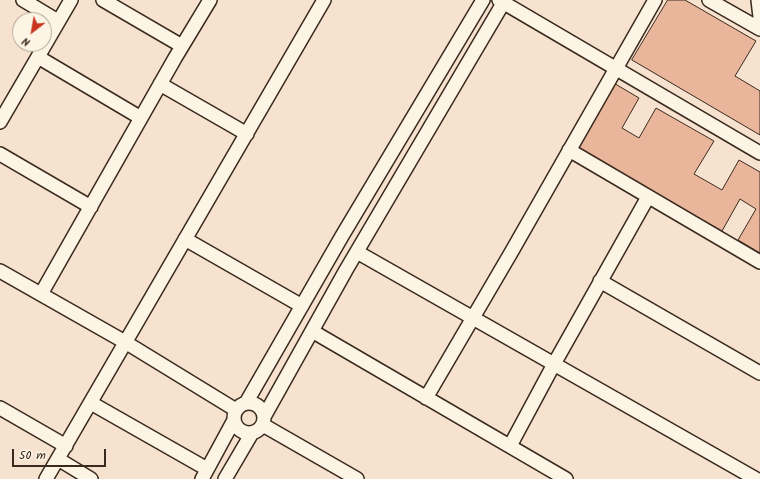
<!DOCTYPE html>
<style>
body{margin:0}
#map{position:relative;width:760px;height:479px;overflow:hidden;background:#f6e2cf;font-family:Kalam,sans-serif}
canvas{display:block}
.north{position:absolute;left:12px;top:12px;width:40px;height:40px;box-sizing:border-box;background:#fcf5e5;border:1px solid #afa495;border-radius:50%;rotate:211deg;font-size:11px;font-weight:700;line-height:16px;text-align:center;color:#3b2a1e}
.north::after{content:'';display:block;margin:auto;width:14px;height:18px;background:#c8321e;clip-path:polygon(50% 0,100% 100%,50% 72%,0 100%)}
.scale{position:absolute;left:12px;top:449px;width:94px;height:18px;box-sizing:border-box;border:2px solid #3b2a1e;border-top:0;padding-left:5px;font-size:12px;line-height:14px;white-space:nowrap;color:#3b2a1e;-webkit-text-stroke:3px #fcf5e5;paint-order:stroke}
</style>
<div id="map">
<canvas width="760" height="479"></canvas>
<div class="north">N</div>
<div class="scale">50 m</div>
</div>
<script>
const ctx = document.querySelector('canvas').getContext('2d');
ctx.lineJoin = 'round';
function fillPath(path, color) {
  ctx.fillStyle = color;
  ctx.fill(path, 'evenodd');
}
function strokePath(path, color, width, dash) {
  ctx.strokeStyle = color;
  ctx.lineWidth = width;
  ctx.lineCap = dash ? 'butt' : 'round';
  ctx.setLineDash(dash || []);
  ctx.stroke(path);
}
const building = new Path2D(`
 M668,0H685L756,41L735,76L760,91V135L632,60Z
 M612,82L639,98L622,128L639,138L656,108L714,141L694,174L722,190L739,160L760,172V253L738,240L756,209L740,199L722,231L575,148Z`);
fillPath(building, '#e9b69c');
strokePath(building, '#3b2a1e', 1);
const minor = new Path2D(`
 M23,0L58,21
 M103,0L182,46
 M499,0L760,153
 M709,0L760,29
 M758,0L760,17
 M38,57L141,118
 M160,84L247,134
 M0,122L71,0
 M569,150L760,262
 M0,154L91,207
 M185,239L302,306
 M357,252L756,479
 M0,271L125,342L236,410
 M600,281L760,373
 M41,294L175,58L210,0
 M312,331L566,479
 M426,398L512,251L655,0
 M234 418a15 15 0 1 1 30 0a15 15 0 1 1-30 0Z
 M91,403L207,469
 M246,403L342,236L483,0
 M0,408L66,446
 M265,415L346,270L505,0
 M263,425L357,479
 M510,446L554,364L648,197
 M58,459L91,479
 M46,479L324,0
 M202,479L234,420
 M225,479L252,433`);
strokePath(minor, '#3b2a1e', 16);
strokePath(minor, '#fcf5e5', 13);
</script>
